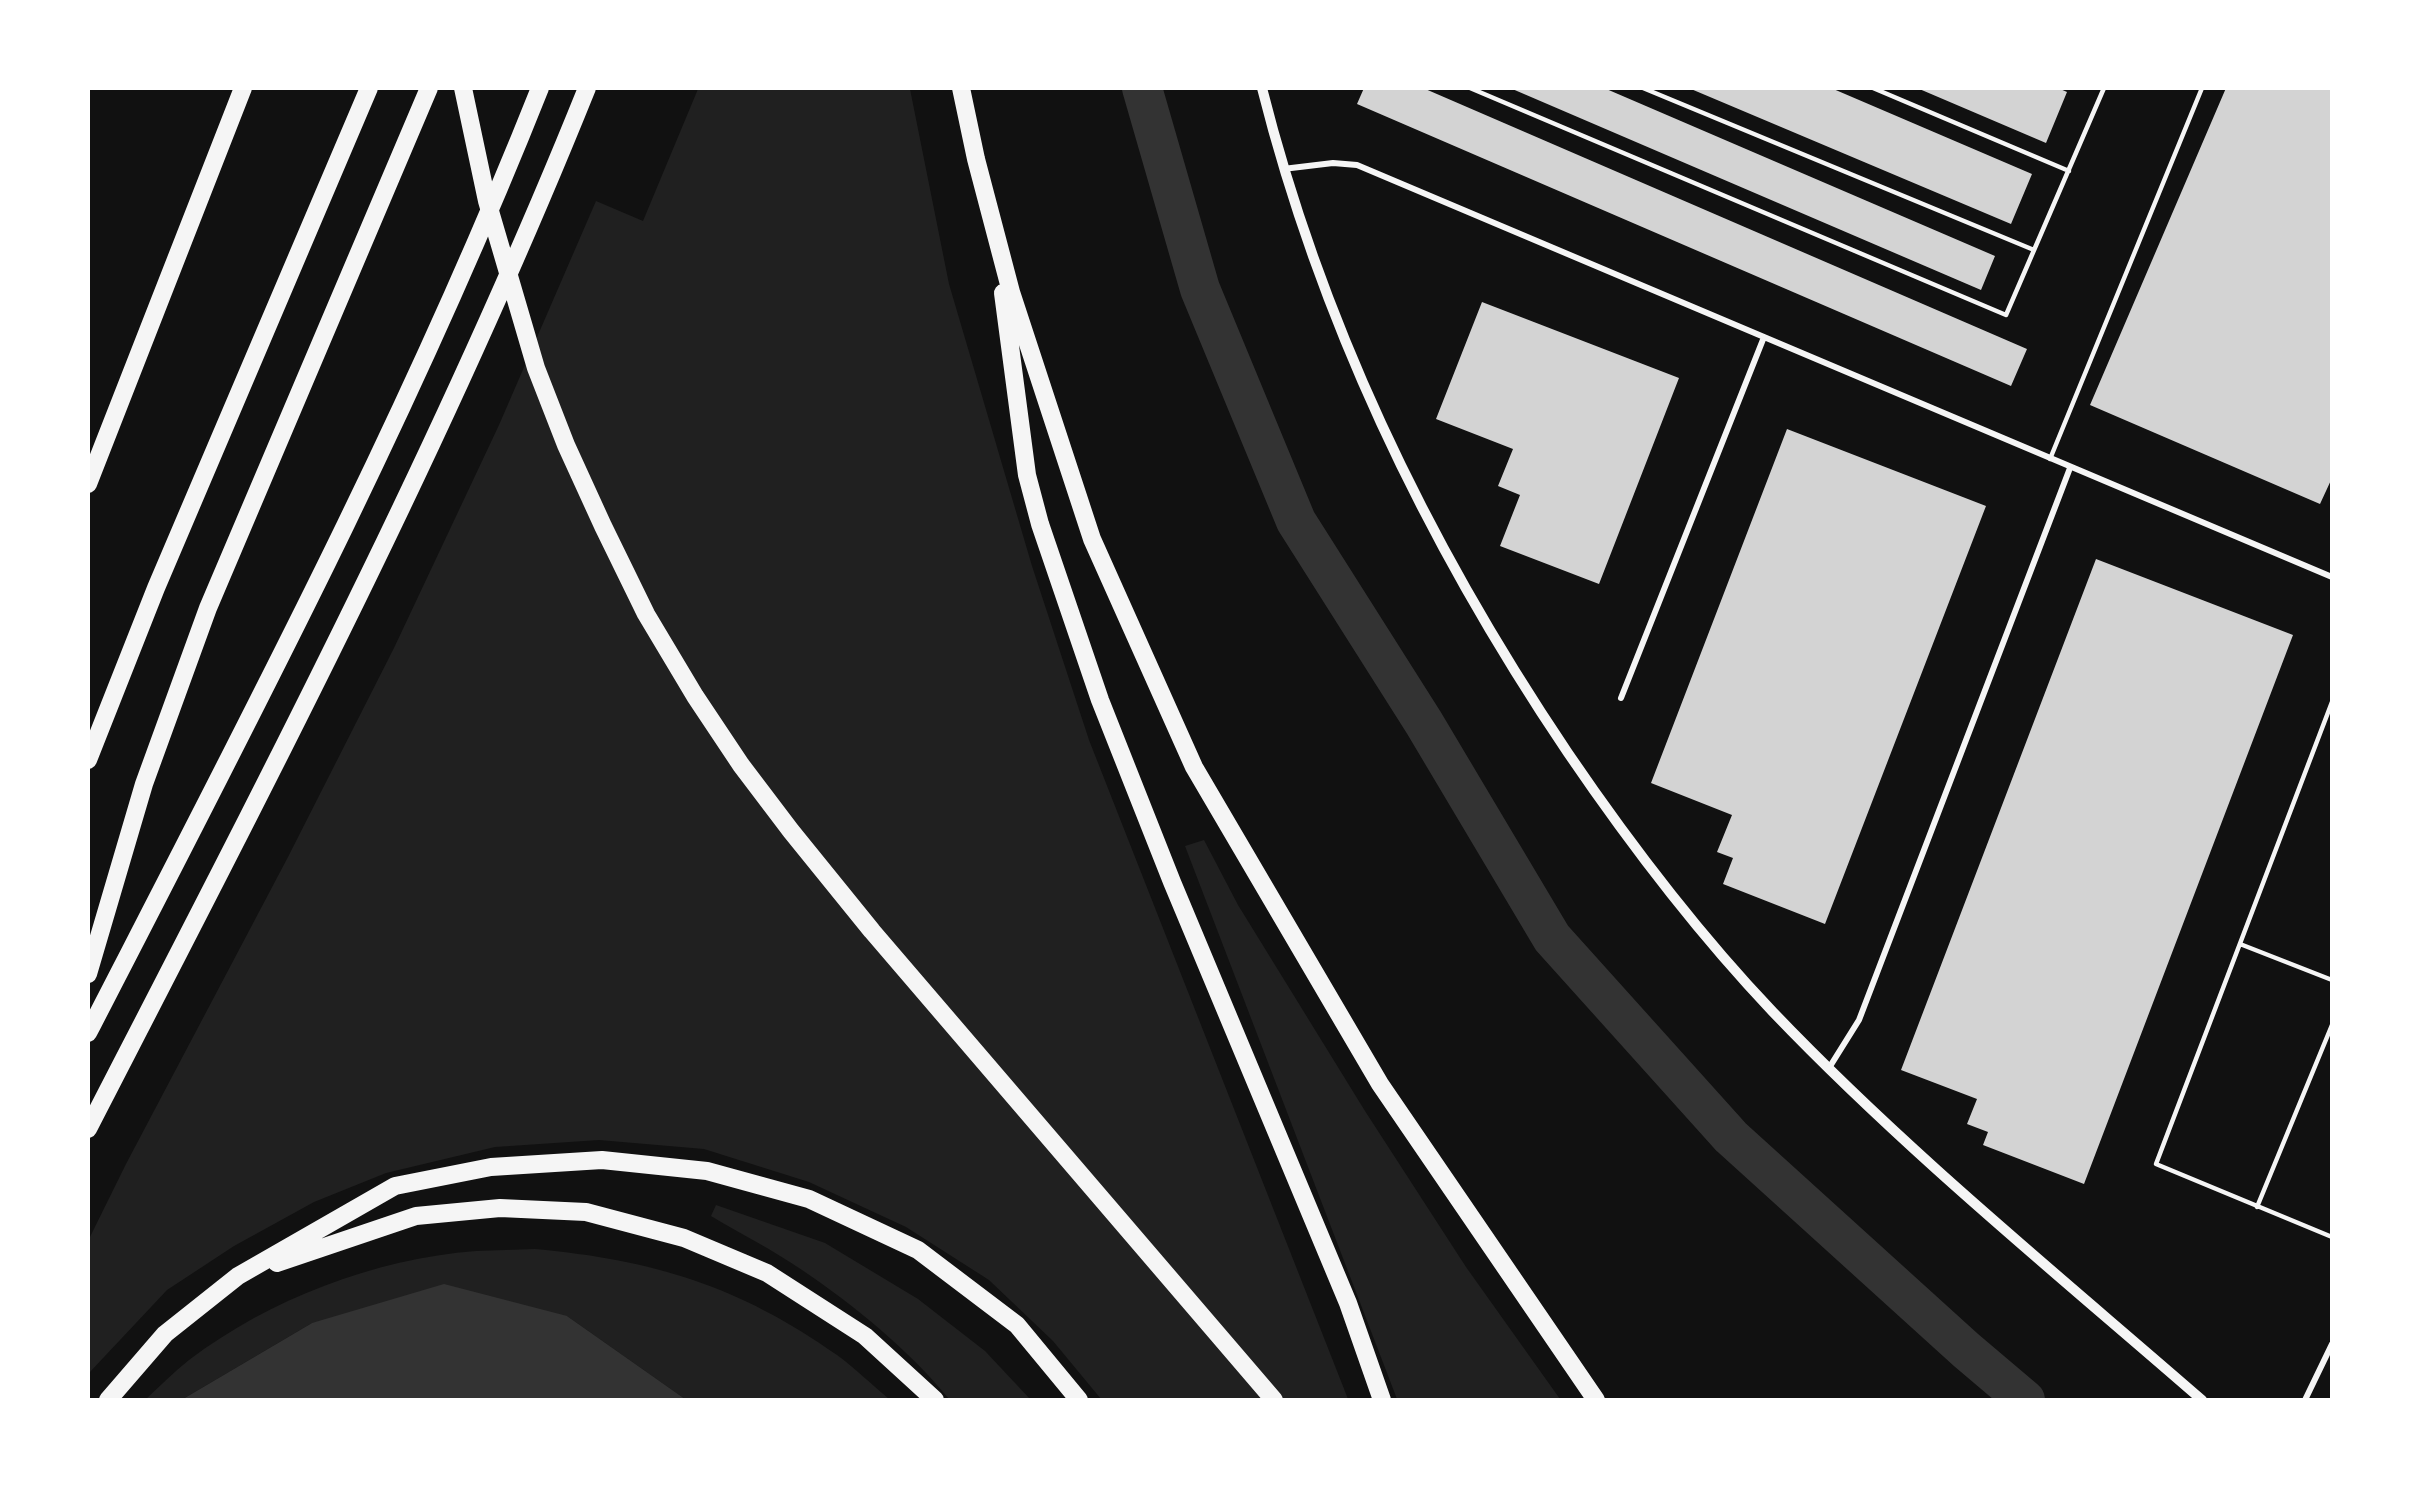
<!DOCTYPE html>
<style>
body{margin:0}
#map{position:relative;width:2420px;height:1488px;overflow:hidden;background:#111;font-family:Barlow,sans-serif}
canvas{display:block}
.frame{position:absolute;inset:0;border:90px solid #fff;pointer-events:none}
</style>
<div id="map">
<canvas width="2420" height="1488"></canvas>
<div class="frame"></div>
</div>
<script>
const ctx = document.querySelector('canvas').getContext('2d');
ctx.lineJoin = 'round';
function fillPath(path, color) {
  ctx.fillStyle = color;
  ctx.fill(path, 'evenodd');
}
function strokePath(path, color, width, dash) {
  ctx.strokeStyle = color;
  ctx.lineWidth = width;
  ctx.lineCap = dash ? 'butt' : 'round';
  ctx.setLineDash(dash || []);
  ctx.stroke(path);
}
fillPath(new Path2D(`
 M698,89H910L949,284L1032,566L1089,740L1348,1399H1101L1053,1341L989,1280L906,1227L809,1182L704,1149L599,1140L495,1147L386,1173L314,1202L234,1246L167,1290L89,1373L88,1241L126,1164L288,857L394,648L499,425L596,201L643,221Z
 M1204,840L1238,905L1365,1111L1466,1267L1560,1399H1397L1185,846Z
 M716,1205L825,1243L918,1299L985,1351L1030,1399H949C908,1349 855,1306 802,1270C773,1250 741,1234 711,1216Z
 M535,1249C654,1260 739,1286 837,1355C855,1368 872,1385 889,1399H685L567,1316L312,1323L183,1399L145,1400C160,1386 174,1372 189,1360C270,1299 374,1259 476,1251C496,1250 516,1250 535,1249Z`), '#202020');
fillPath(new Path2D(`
 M444,1284L567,1316L685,1399H183L312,1323Z`), '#333');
strokePath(new Path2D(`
 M1142,88L1200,289L1296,521L1424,723L1552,938L1731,1137L1966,1350L2025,1400`), '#333', 40);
fillPath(new Path2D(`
 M1364,88H1423L2027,349L2011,386L1357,104Z
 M1510,88H1604L1995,256L1981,290Z
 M1831,88L2032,174L2011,224L1691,89Z
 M1917,88H2058L2067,92L2046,143Z
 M2226,88H2332V478L2320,504L2090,405Z
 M1482,302L1679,378L1599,584L1500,546L1520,495L1498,486L1513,449L1436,419Z
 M1787,429L1986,506L1825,924L1723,884L1733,858L1717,852L1732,815L1651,783Z
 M2096,559L2293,635L2084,1184L1983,1145L1988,1132L1967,1124L1977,1099L1901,1070Z`), '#d3d3d3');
strokePath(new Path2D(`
 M1470,88L2006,315L2104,88
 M1643,88L2034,250
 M1873,88L2069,171
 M2050,459L2202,88
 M2332,702L2156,1164L2332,1237
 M2240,944L2332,980
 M2257,1207L2332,1025`), '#f5f5f5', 4.5);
strokePath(new Path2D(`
 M1283,169L1333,163L1357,165L2332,577
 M1621,698L1764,337
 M1829,1068L1859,1020L2070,468
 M2305,1400L2332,1344`), '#f5f5f5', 6);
strokePath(new Path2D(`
 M1262,88C1322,326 1431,550 1568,753C1630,844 1697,932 1773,1012C1906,1151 2056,1273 2202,1400`), '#f5f5f5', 10);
strokePath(new Path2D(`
 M463,88L487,201L536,368L566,445L603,526L646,614L695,696L741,765L791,831L872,931L1274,1400
 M961,88L976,159L1011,292L1092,539L1194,767L1380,1084L1596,1400
 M1003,293L1027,475L1040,524L1100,700L1172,882L1348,1303L1382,1400
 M88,484L243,88
 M88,760L156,588L369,88
 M88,974L144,784L208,608L429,88
 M88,1033C248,722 411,413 540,88
 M88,1129C264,787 443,446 587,88
 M277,1263L416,1216L500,1208L586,1212L684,1238L767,1273L865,1336L935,1400
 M108,1400L165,1334L238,1276L395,1186L491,1167L602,1160L707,1171L809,1199L918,1250L1017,1325L1079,1400`), '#f5f5f5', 18);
</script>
